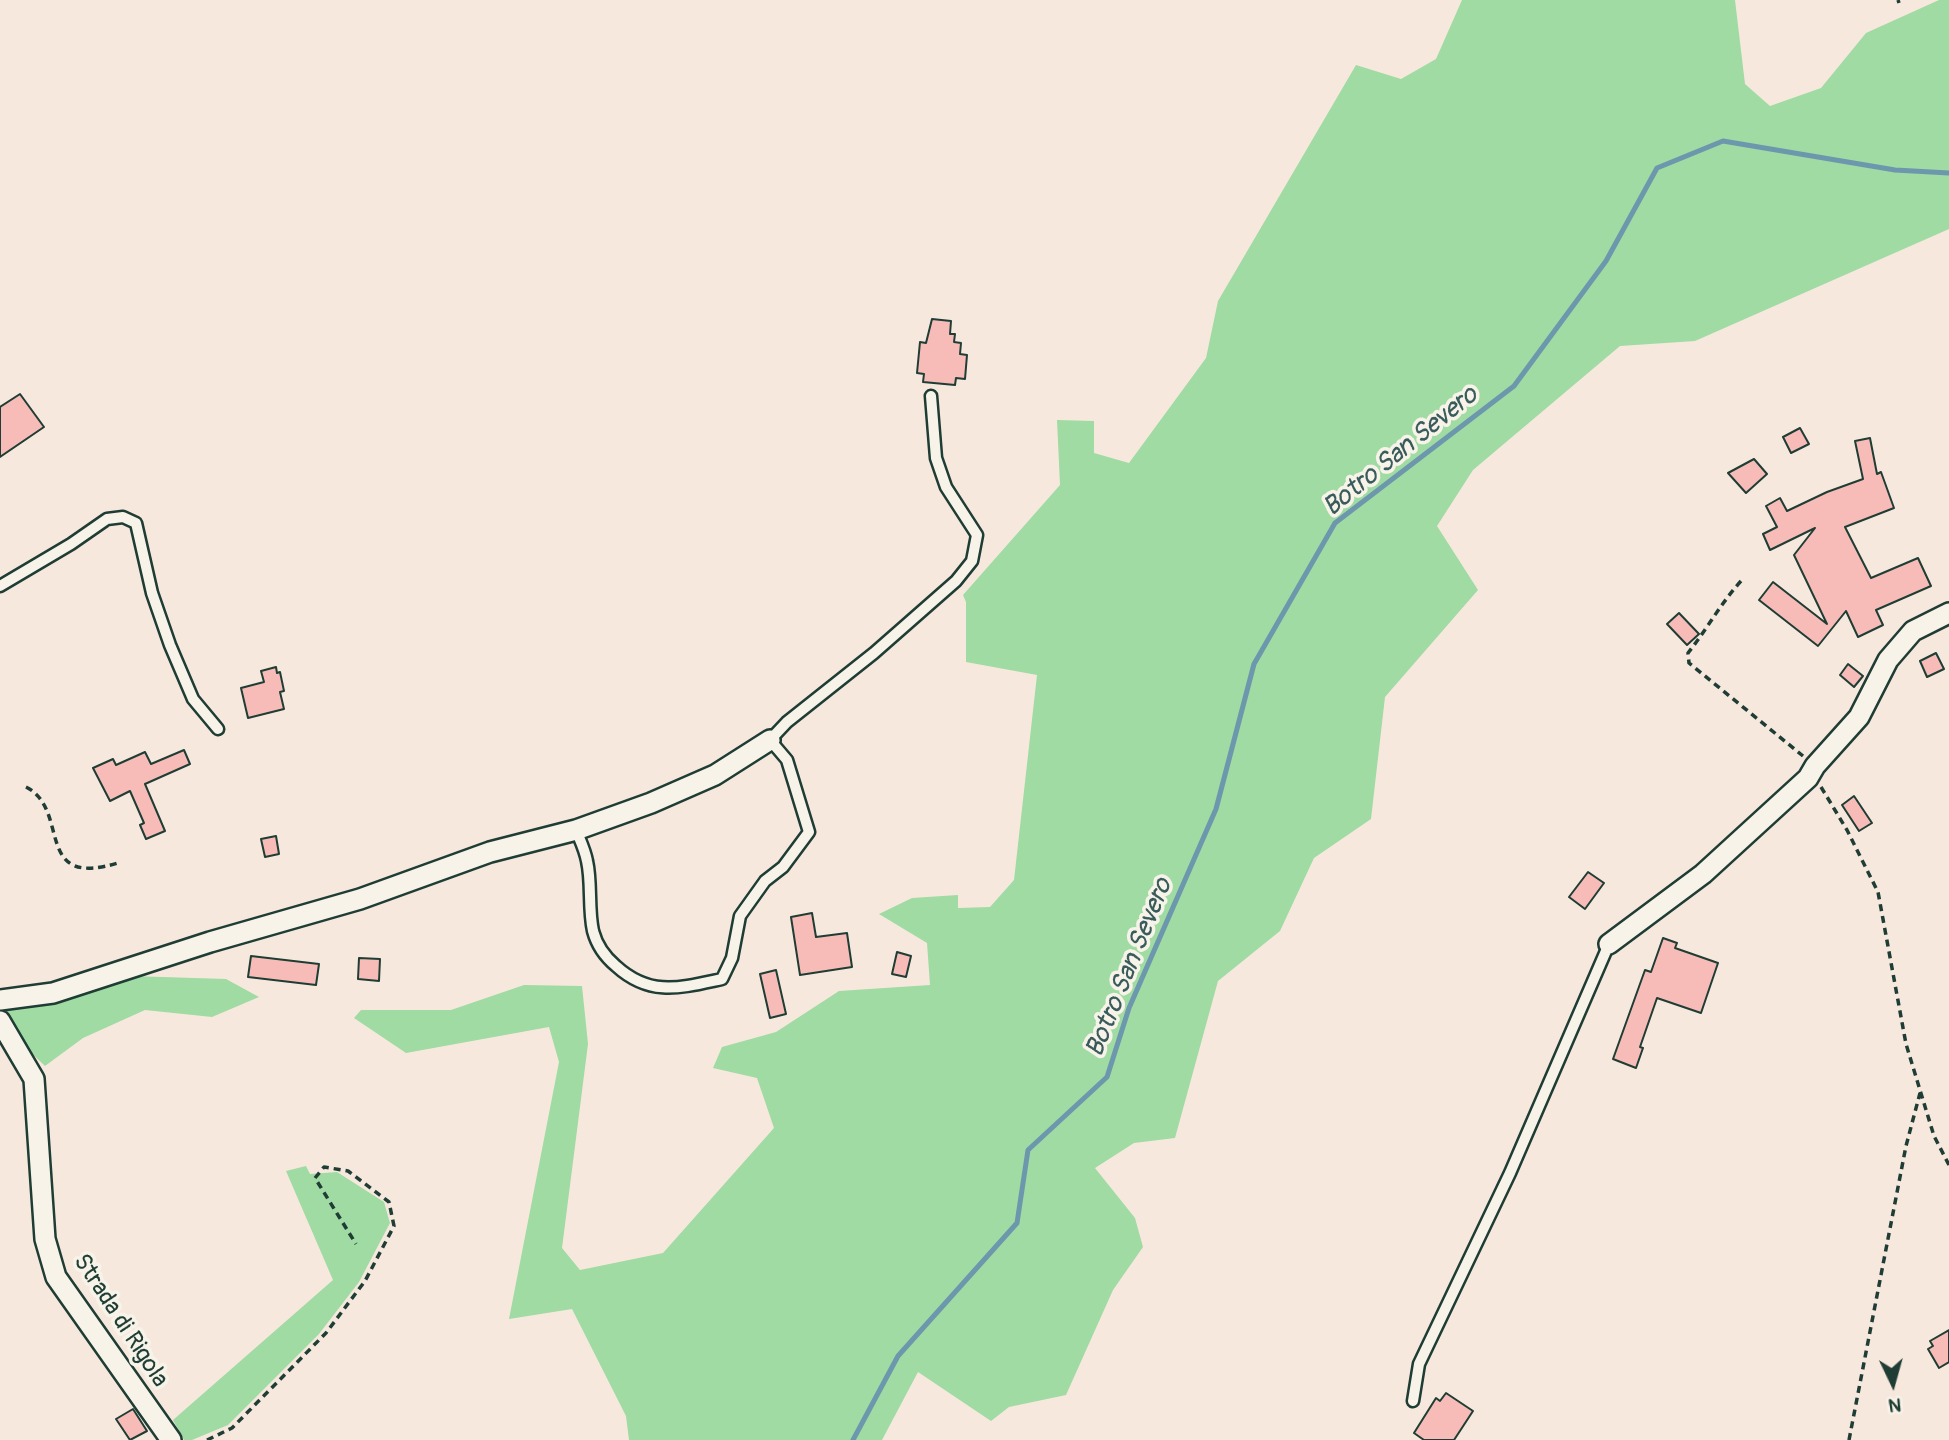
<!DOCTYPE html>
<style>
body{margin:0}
#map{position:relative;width:1949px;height:1440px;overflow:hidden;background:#f7e8de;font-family:Pangolin,sans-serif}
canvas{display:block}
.north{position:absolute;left:1858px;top:1349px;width:70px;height:70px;-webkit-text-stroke:5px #f7f3e8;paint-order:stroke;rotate:175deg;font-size:19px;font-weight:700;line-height:28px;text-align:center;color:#1f3d34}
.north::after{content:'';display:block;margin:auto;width:24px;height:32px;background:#1f3d34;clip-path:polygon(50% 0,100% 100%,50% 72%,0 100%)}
</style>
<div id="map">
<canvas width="1949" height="1440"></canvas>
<div class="north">N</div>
</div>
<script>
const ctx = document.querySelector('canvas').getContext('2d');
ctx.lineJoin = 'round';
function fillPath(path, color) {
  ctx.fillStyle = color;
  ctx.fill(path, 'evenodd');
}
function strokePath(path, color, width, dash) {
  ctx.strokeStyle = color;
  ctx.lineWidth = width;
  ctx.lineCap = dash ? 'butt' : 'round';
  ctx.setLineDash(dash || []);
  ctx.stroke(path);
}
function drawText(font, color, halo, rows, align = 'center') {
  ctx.font = font + ' Pangolin,sans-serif';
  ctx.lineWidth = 7;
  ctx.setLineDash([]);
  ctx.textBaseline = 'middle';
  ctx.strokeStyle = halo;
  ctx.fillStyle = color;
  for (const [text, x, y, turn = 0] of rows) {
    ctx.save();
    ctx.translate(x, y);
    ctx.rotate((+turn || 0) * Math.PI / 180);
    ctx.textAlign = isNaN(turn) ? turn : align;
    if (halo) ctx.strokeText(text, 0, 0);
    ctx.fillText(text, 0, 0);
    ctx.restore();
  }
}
fillPath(new Path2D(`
 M1462,0H1735L1745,84L1770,106L1821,88L1866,33L1939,0H1949V229L1695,341L1620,346L1473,470L1437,526L1478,590L1385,697L1371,819L1314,858L1280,931L1218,981L1175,1138L1134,1143L1095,1168L1135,1218L1143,1247L1113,1290L1066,1395L1009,1407L991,1421L918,1372L882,1440H629L626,1416L572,1309L509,1319L559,1062L549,1027L406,1053L354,1018L361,1010H451L524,985L582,986L588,1044L562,1248L580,1270L663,1253L774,1128L757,1078L713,1068L722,1047L776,1032L839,991L930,985L927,943L879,914L912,898L958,895V908L990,907L1014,880L1037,675L966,662V602L963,595L1060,485L1057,420L1094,421V453L1129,463L1206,358L1218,301L1356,65L1401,79L1436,59Z
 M131,976L226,979L259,997L212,1017L145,1010L83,1038L45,1066L15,1037L0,1006Z
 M306,1166L310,1174L337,1172L384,1202L390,1223L359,1282L319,1334L228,1425L192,1440H184L173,1420L333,1280L286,1171Z`), '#9fdba2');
strokePath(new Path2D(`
 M853,1440L898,1356L1017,1223L1028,1150L1107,1077L1129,1008L1216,809L1254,664L1335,523L1514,386L1606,261L1657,168L1723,141L1895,170L1949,173`), '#6c97ad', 5);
const building = new Path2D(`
 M932,319L951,321L950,334H955L954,342L961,343L960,354L967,355L965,379L956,378L955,385L923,382L924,374L917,373L920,342L926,343Z
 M20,394L44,427L0,457V407Z
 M1800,428L1809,444L1791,453L1783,437Z
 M1870,438L1877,474L1881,472L1894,508L1845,527L1871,578L1918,558L1931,586L1876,610L1883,625L1858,637L1846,611L1818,646L1759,600L1773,582L1827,624L1794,555L1815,528L1770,550L1763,534L1777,527L1766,506L1780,498L1787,511L1827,492L1863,479L1855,441Z
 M1754,459L1767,474L1746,493L1728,473Z
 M1679,613L1699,634L1687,645L1667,624Z
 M1936,653L1944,669L1927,677L1920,661Z
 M1848,664L1863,676L1854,687L1840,675Z
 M276,667L277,673L280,672L284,691L280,692L284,709L248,718L241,688L264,682L261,671Z
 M184,750L190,764L145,784L165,831L146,839L140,825L144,823L130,791L110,801L93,768L113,759L116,765L145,752L151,764Z
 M1854,796L1872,823L1859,831L1842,805Z
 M276,836L279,854L265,857L261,839Z
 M1588,872L1604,883L1585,909L1569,897Z
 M812,913L816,937L847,933L852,967L800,975L791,917Z
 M1663,938L1677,943L1675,948L1718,963L1701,1013L1657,998L1640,1047L1643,1048L1636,1068L1613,1059L1645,970L1651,972Z
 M897,952L911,956L906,977L892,974Z
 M251,956L319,964L316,985L248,977Z
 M359,958L380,959L379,981L358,979Z
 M776,970L786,1014L770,1018L760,974Z
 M1949,1330V1362L1939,1368L1928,1349L1933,1346L1930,1341Z
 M1446,1393L1473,1411L1454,1440H1424L1414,1433L1436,1398L1440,1401Z
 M133,1409L147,1431L130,1440L116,1419Z`);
fillPath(building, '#f7bcb7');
strokePath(building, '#1f3d34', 2);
const lane = new Path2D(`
 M0,586L71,544L107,519L123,517L136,523L152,593L170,645L193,699L218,729
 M576,830C580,840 585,850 587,861C592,883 588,908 593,931C597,946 604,956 616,966C650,997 680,988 722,979L732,958L740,916L765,881L783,867L809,832L787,760L770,740L787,722L874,653L956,581L972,561L977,535L946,487L936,458L931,396
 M1413,1401L1419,1364L1510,1173L1609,944`);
const street = new Path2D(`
 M1609,944L1703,874L1808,778L1815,766L1859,717L1888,660L1913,631L1949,613
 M0,1000L53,993L210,942L360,899L490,852L576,830L651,803L715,775L770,740
 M0,1021L34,1079L45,1239L56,1277L171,1440`);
strokePath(lane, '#1f3d34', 15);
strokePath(street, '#1f3d34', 24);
strokePath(new Path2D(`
 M1898,0L1899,3
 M1741,581C1721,603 1707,629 1688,653L1689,663L1803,756
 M26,787C72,810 31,891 121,862
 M1821,787L1847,830L1878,892L1906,1044L1934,1136L1949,1165
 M207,1440L232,1428L326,1333L365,1281L394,1226L389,1202L348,1171L324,1167L315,1178L356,1244
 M1849,1440L1906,1146L1920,1093`), '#1f3d34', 3.5, [7, 5]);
strokePath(lane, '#f7f3e8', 10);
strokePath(street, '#f7f3e8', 19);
drawText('24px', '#1f3d34', '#f7f3e8', [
 ["Strada di Rigola",120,1321,57]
]);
drawText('italic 26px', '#395b5c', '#f7f3e8', [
 ["Botro San Severo",1401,452,-39],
 ["Botro San Severo",1130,968,-68]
]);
</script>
